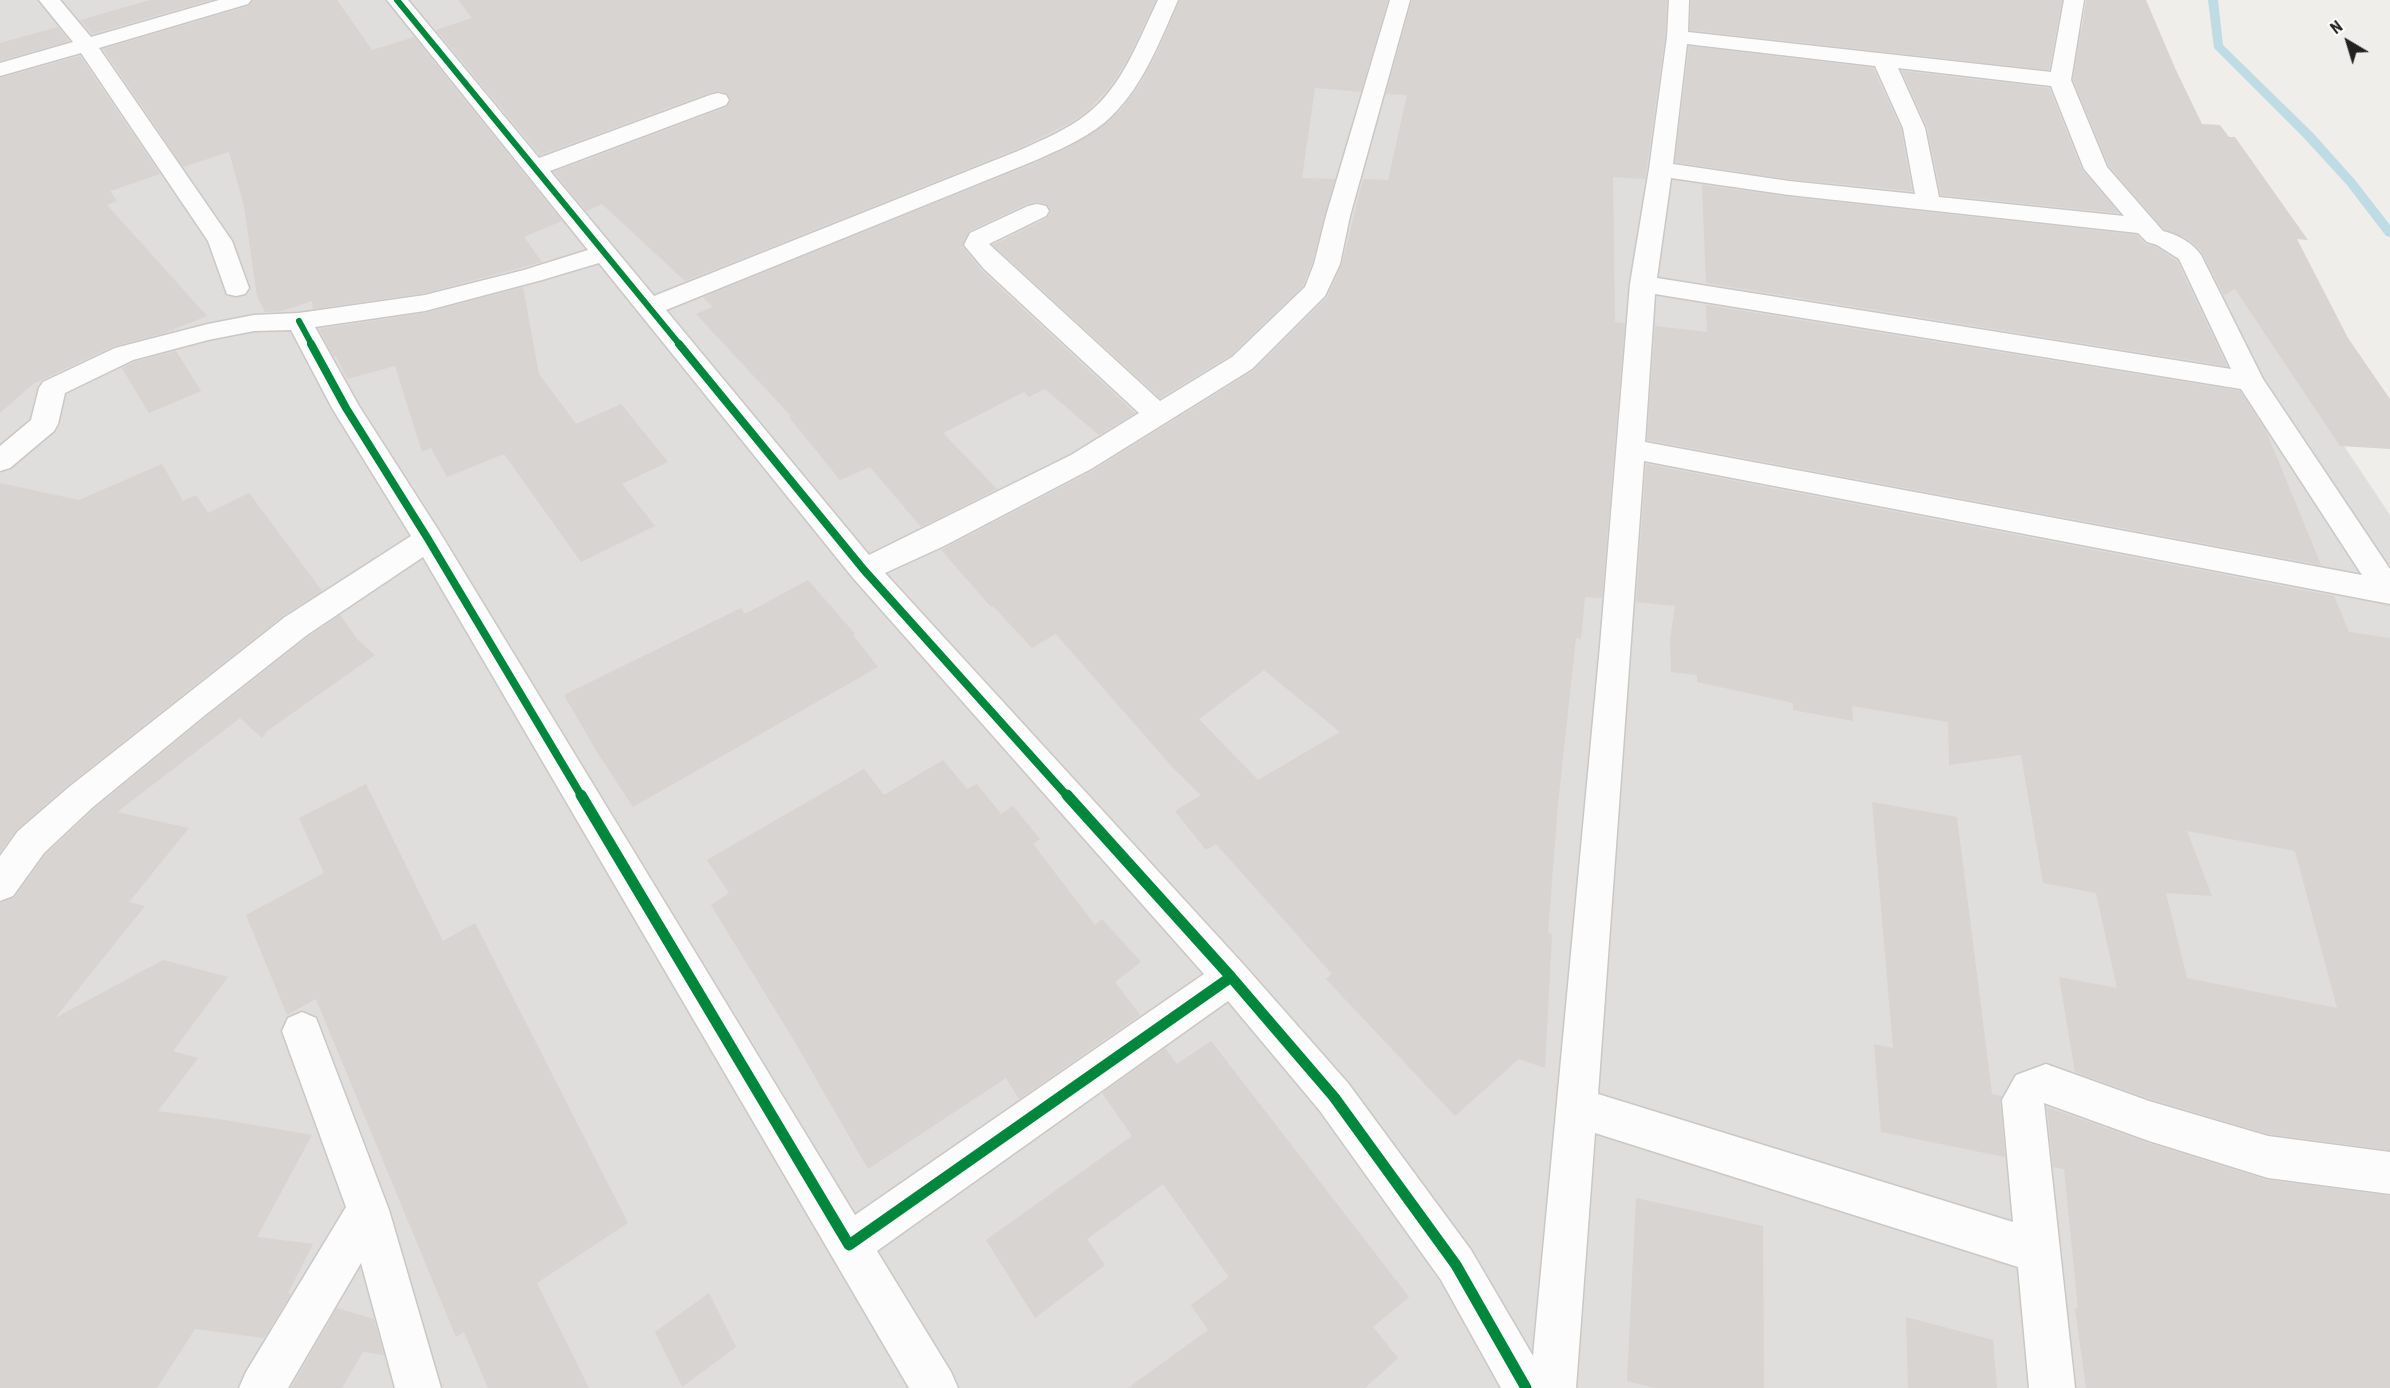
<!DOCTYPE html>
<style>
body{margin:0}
#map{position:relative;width:2390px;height:1388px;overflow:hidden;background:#f0eeeb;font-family:"Roboto Condensed",sans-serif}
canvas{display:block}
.north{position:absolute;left:2318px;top:12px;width:60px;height:60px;-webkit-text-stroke:4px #fff;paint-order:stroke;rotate:322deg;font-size:16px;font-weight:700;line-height:24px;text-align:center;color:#222}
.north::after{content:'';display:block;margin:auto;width:21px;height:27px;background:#222;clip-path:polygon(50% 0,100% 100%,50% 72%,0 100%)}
</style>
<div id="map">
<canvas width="2390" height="1388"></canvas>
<div class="north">N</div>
</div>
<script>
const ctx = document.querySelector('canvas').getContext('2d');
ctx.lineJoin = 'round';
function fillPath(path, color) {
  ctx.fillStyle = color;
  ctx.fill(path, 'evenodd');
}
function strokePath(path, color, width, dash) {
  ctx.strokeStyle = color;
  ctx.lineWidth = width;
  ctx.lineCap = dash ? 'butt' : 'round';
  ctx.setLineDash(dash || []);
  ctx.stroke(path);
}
fillPath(new Path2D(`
 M0,0H2066L2123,113L2390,515V1388H0Z`), '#dfdedc');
fillPath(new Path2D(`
 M2208,0H2218L2223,45L2313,133L2355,180L2390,225V237L2386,236L2347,185L2304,138L2214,48Z`), '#bfdbe3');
fillPath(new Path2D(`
 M150,0H211L92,34L80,20Z
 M253,0H337L372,50L414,37L562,221L524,237L542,262L425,293L313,309L312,301L282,311L265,312L257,296L244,206L229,152L183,167L103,49L249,6Z
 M458,0H1156L1127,60L1109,88L1086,112L1070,123L1017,149L685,281L602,204L586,211L554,172L727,107L731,101L728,94L719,91L709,93L540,155L436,30L472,18Z
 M1180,0H1388L1361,92L1315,88L1302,178L1335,179L1312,263L1303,286L1231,355L1160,398L993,245L1047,218L1051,212L1046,204L1037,202L1027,204L969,231L962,246L982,271L1135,413L1099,435L1045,389L1029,397L1024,392L943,433L997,489L921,527L870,467L840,480L789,417L791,416L696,314L713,307L703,297L1035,163L1089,136L1119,112L1141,83L1158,51Z
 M1412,0H1667L1665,37L1645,179L1613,177L1615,322L1625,323L1602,598L1585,597L1581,639L1576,638L1558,804L1548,933L1552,934L1545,1068L1519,1059L1455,1116L1326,979L1332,974L1216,844L1206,850L1175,811L1201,795L1174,769L1056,634L1032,648L993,606L991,607L941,550L1092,471L1253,371L1327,298L1342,264L1363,179L1388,180L1407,95L1386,94ZM1264,670L1340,732L1258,780L1199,719Z
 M1691,0H2062L2049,70L1690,30Z
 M2086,0H2146L2175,68L2202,124L2220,125L2229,137H2235L2308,240L2297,239L2348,338L2390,399V449L2340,446L2235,289L2224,295L2200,249L2186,238L2164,229L2109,166L2073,80Z
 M58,27L69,41L0,61V43Z
 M1689,46L1873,68L1901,129L1912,191L1789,179L1675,162Z
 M80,56L160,174L110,191L117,201L107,205L207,316L165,333L114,346L33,384L0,413V78Z
 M1902,71L2049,88L2082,170L2119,213L1941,195L1927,127Z
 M1702,185L1789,197L2137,235L2145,244L2156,247L2177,261L2227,366L1706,283Z
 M523,287L539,374L576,424L621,404L668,462L622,484L655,526L581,562L504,454L447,477L431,448L422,452L395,366L347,379L336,356L334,357L319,329L425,313Z
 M1706,305L2240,391L2266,431L2321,565L1647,440L1655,326L1707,332Z
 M176,351L201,391L149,413L122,368L134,362Z
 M162,464L183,501L196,495L208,513L249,493L322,591L284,615L68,785L17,829L0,852V483L79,500Z
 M1646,464L2334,596L2349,632L2390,638V1150L2268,1134L2150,1099L2075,1072L2059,977L2117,988L2096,893L2043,883L2021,755L1949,765L1948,722L1852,706L1853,721L1793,710V703L1697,682V675L1671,672L1670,640L1675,606L1636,602ZM2187,831L2295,851L2337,1008L2187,978L2166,893L2212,896Z
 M808,580L855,634L853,635L878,667L633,807L597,752L564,695L741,608L745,614Z
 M340,615L358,640L375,655L267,731L262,738L240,718L117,812L189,828L129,902L145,906L55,1018L163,960L228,977L173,1051L198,1058L158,1111L225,1120L312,1135L257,1237L313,1244L288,1293L291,1294L264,1338L195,1329L157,1388H0V903L15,897L46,854L94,809L205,718L308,637Z
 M943,760L967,789L977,784L1001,814L1013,806L1040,839L1033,844L1095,925L1102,919L1141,962L1115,982L1140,1015L1019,1099L1006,1078L868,1169L796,1044L711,905L729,893L707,860L864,769L884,795Z
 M366,784L443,941L475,923L628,1223L537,1283L589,1388H488L464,1332L456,1337L316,999L287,1015L246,915L324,873L299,818Z
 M1872,802L1957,817L1992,1094L2002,1096L2000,1100L2005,1157L1881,1132L1874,1044L1893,1048Z
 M1211,1041L1409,1297L1373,1327L1398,1358L1365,1388H1128L1208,1330L1191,1305L1229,1277L1163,1184L1087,1239L1105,1265L1035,1318L986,1240L1132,1136L1102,1093L1165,1048L1177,1064Z
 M2047,1107L2148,1143L2267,1180L2390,1196V1388H2086L2075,1308L2078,1309L2064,1169L2053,1167Z
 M1636,1198L1763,1226L1764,1388H1655L1627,1381Z
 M709,1293L736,1347L682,1387L655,1332Z
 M337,1308L374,1319L384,1355L363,1352L342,1388H291Z
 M1906,1317L1993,1340L1997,1388H1908Z`), '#d7d4d2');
const minor = new Path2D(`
 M39,0H60L91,37L219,0H251L248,4L99,48L232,241L249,288L245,294L236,296L227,294L208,241L81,53L0,76V63L73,42Z
 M387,0H408L539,158L710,95L718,93L726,95L729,100L726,105L550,171L654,296L1018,151C1042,140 1067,130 1087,114C1123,86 1139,39 1158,0H1178C1159,43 1141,92 1104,123C1083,140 1058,150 1034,161L666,310L869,555L1071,455L1139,413L984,269L964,245L970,233L1028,206L1037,204L1046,206L1049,211L1046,216L989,244L1160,401L1232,357L1305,287L1314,264L1326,216L1390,0H1410L1350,216L1340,264L1325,296L1252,369L1091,469L944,546L885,573L1244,965L1348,1083L1471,1250L1533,1356L1600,646L1630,284L1649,169L1667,37L1669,0H1689L1688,32L2051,72L2064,0H2084L2071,80L2107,167L2163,231C2177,234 2194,244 2201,255L2263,379L2390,569V604L1644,461L1598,1094L2013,1222L2002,1100L2016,1075L2046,1064L2149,1101L2268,1136L2390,1152V1194L2268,1178L2149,1141L2044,1103L2075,1388H2029L2018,1267L1595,1133L1576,1388H1501L1441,1280L1320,1111L1228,1001L877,1251L951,1372L958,1388H909L423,557L307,635L204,716L93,807L44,853L13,896L0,901V856L18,831L69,787L285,617L411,536L332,408L291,330L254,331L208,340L133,360L65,393L58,424L54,431L10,468L0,471V446L31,420L39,388L43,382L115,348L208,324L254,315L299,313L425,295L524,270L588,250ZM1687,44L1875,66L1903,128L1915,194L1789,181L1673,164ZM1898,68L2051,86L2084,169L2124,216L1939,197L1925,128ZM1671,178L1789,195L2138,233L2147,242L2157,245L2179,259L2231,369L1657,278ZM599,263L853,578L1204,974L855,1215L439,531L359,406L315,327L425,311L542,280ZM1655,294L2241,389L2362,575L1645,442Z
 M302,1012L316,1018L389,1210L441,1388H395L361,1263L288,1388H239L246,1372L346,1207L282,1031L288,1018Z`);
strokePath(minor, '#c9c8c7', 3);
fillPath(minor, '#fdfcfc');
strokePath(new Path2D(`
 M397,0L680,345
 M299,321L312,345`), '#00873e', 6);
strokePath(new Path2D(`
 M311,344L346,408L428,539L582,797
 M679,344L864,570L1068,797`), '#00873e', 8);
strokePath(new Path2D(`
 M581,795L849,1245L1231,977
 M1067,795L1231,977L1334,1097L1456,1265L1526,1388`), '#00873e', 11);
</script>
